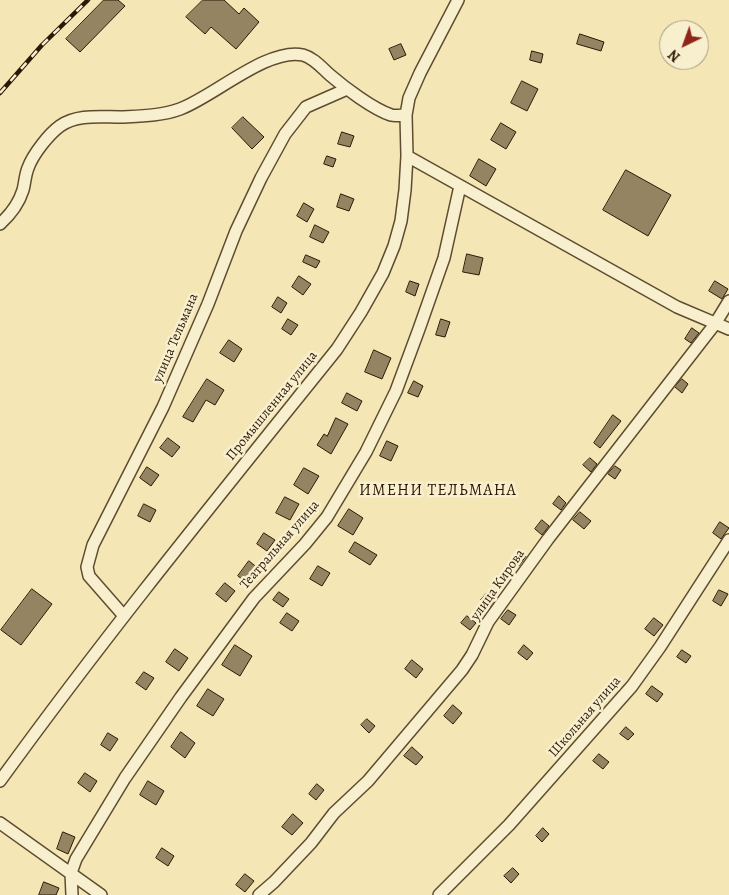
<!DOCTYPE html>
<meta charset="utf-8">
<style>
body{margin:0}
#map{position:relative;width:729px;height:895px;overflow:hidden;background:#f5e7b5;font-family:Alegreya,serif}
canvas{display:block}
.north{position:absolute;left:659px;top:20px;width:50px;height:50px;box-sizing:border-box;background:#f8efcf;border:1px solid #a6997e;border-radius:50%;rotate:222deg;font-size:14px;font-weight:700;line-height:20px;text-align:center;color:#2b1905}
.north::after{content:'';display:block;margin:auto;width:18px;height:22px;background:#8f2418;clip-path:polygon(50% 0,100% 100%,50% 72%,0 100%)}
</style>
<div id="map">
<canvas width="729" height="895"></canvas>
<div class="north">N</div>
</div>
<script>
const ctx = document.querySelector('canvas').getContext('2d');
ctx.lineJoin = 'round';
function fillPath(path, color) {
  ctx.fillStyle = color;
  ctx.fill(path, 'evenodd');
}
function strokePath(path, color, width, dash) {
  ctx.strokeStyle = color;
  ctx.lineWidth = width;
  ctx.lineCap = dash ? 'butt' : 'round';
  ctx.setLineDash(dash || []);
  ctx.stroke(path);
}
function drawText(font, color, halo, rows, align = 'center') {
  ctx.font = font + ' Alegreya,serif';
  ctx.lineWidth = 5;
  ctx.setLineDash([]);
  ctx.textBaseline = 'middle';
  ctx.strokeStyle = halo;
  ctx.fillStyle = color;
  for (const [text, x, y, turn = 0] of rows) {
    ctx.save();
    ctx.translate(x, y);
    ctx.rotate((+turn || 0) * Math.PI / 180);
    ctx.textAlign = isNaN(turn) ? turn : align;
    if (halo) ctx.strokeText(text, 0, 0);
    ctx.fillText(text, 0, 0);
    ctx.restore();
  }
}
const building = new Path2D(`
 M104,0H118L125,6L80,52L66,39Z
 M203,0H224L239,14L244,8L259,22L236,49L211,27L205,34L186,17Z
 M580,34L604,42L601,51L577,44Z
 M401,44L406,55L394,60L389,49Z
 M532,51L543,54L541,63L530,60Z
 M522,81L538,89L527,111L511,103Z
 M243,117L264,137L252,149L232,128Z
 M501,123L516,132L506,149L491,140Z
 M342,132L354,136L350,147L338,144Z
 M327,156L336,159L333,167L324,164Z
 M479,159L496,169L486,186L470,176Z
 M626,170L671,195L648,236L603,210Z
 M341,194L354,199L349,211L337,207Z
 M304,203L314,209L307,222L297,216Z
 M315,225L329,232L323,243L310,237Z
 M467,254L483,258L479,275L463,272Z
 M306,255L320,261L316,268L303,262Z
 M299,276L311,284L303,295L292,287Z
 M410,281L419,284L415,296L406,292Z
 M715,281L728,289L722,299L709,291Z
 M278,297L287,303L281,313L272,307Z
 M288,319L298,325L291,335L282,329Z
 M441,319L450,322L445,337L436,335Z
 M692,328L699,333L691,343L685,339Z
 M229,340L242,349L234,362L220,353Z
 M374,350L391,358L382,379L365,372Z
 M207,379L224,390L215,405L206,400L193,422L183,417Z
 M682,379L688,384L682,393L675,387Z
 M414,381L423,386L418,397L408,393Z
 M347,393L362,401L357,411L342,403Z
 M613,415L621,421L600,448L594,443Z
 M336,418L348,424L331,454L317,445L324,434L327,436Z
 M168,438L180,447L172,457L160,448Z
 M387,441L398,446L391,461L380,456Z
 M590,458L597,464L591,472L583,465Z
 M615,466L621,470L615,479L608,474Z
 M147,467L159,475L151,486L140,478Z
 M304,468L319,476L308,494L294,485Z
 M559,496L566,503L561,510L553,504Z
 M285,497L299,504L290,520L276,513Z
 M144,504L156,510L150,522L138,516Z
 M349,509L363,518L353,535L338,526Z
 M580,512L591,521L584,529L573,520Z
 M542,520L549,526L542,535L535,529Z
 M720,522L729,528L721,539L713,533Z
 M264,533L275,540L267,551L257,544Z
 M355,542L377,555L370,565L349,552Z
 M520,552L526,556L519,566L513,561Z
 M249,561L259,569L247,583L238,576Z
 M318,566L330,573L322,586L310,579Z
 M225,583L235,591L226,602L216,594Z
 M32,589L52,604L21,645L1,630Z
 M719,590L728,594L721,606L713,601Z
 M279,592L289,599L283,607L273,600Z
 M487,593L495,599L490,607L481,600Z
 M508,610L516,615L509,625L501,619Z
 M287,613L299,621L292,631L280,623Z
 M467,616L476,623L470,630L461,623Z
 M654,618L663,625L654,636L645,629Z
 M235,645L252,656L240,676L222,665Z
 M524,645L533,653L527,660L518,653Z
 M175,649L188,658L179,671L166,662Z
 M682,650L691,656L686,663L677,657Z
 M412,660L423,669L416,678L405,669Z
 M144,672L154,678L146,690L136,683Z
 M652,686L663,694L657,702L646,694Z
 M208,689L224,699L213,716L197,706Z
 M453,705L462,713L453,724L444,716Z
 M367,719L375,726L369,733L361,725Z
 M626,727L634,734L628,740L620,734Z
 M181,732L195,743L185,758L171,747Z
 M108,733L118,739L110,751L101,745Z
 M412,747L423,757L416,765L404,756Z
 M599,754L609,762L603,769L593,761Z
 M85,773L97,781L90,792L78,783Z
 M148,781L164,791L156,805L140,795Z
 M317,784L324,790L316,800L309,794Z
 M293,814L303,823L292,835L282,827Z
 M543,828L549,834L542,842L536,836Z
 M63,832L75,837L68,854L57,849Z
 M162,848L174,856L168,866L156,858Z
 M513,868L519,874L511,883L504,876Z
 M245,874L254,881L245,892L236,885Z
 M44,882L59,888L56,895H39Z`);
fillPath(building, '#948461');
strokePath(building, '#2b1905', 1);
const minor = new Path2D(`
 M407,156L677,307L729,329
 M0,224C10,215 19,203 23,190C25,183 25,175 28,168C33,154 49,134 60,126C77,114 100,117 120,117C140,116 161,116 180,109C213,97 268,47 303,55C314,58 322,68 330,75C345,88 373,109 391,115C395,116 401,115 406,115
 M124,616L89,576L87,567L93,545L163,407L208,304L236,231L261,178L285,134L306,107L347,89
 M0,781C107,633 223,491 337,349L361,312L383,273L394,246L401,221L405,190L407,156L406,115L409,98L420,73L458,0
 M0,823L101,895
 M72,895L71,873L76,859L125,778L181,697L254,598L305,544L327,517L366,452L396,391L419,329L444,258L460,186
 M259,895L274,882L311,843L334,813L368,781L462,670L472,655L488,622L548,539L715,324L729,301
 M439,895L509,825L632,686L660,647L729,540`);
strokePath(minor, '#5e4c31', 14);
strokePath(minor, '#f8efcf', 11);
const rail = new Path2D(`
 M0,93L42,45L88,0`);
strokePath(rail, '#2b1905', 4.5);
strokePath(rail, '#f8efcf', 2.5, [8]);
drawText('14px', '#2b1905', '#f8efcf', [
 ["улица Тельмана",176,338,-67],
 ["Промышленная улица",272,406,-51],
 ["Театральная улица",280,545,-49],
 ["улица Кирова",498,585,-55],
 ["Школьная улица",585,717,-49]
]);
ctx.letterSpacing = '1px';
drawText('16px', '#2b1905', '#f8efcf', [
 ["ИМЕНИ ТЕЛЬМАНА",438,491]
]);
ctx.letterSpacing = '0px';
</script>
